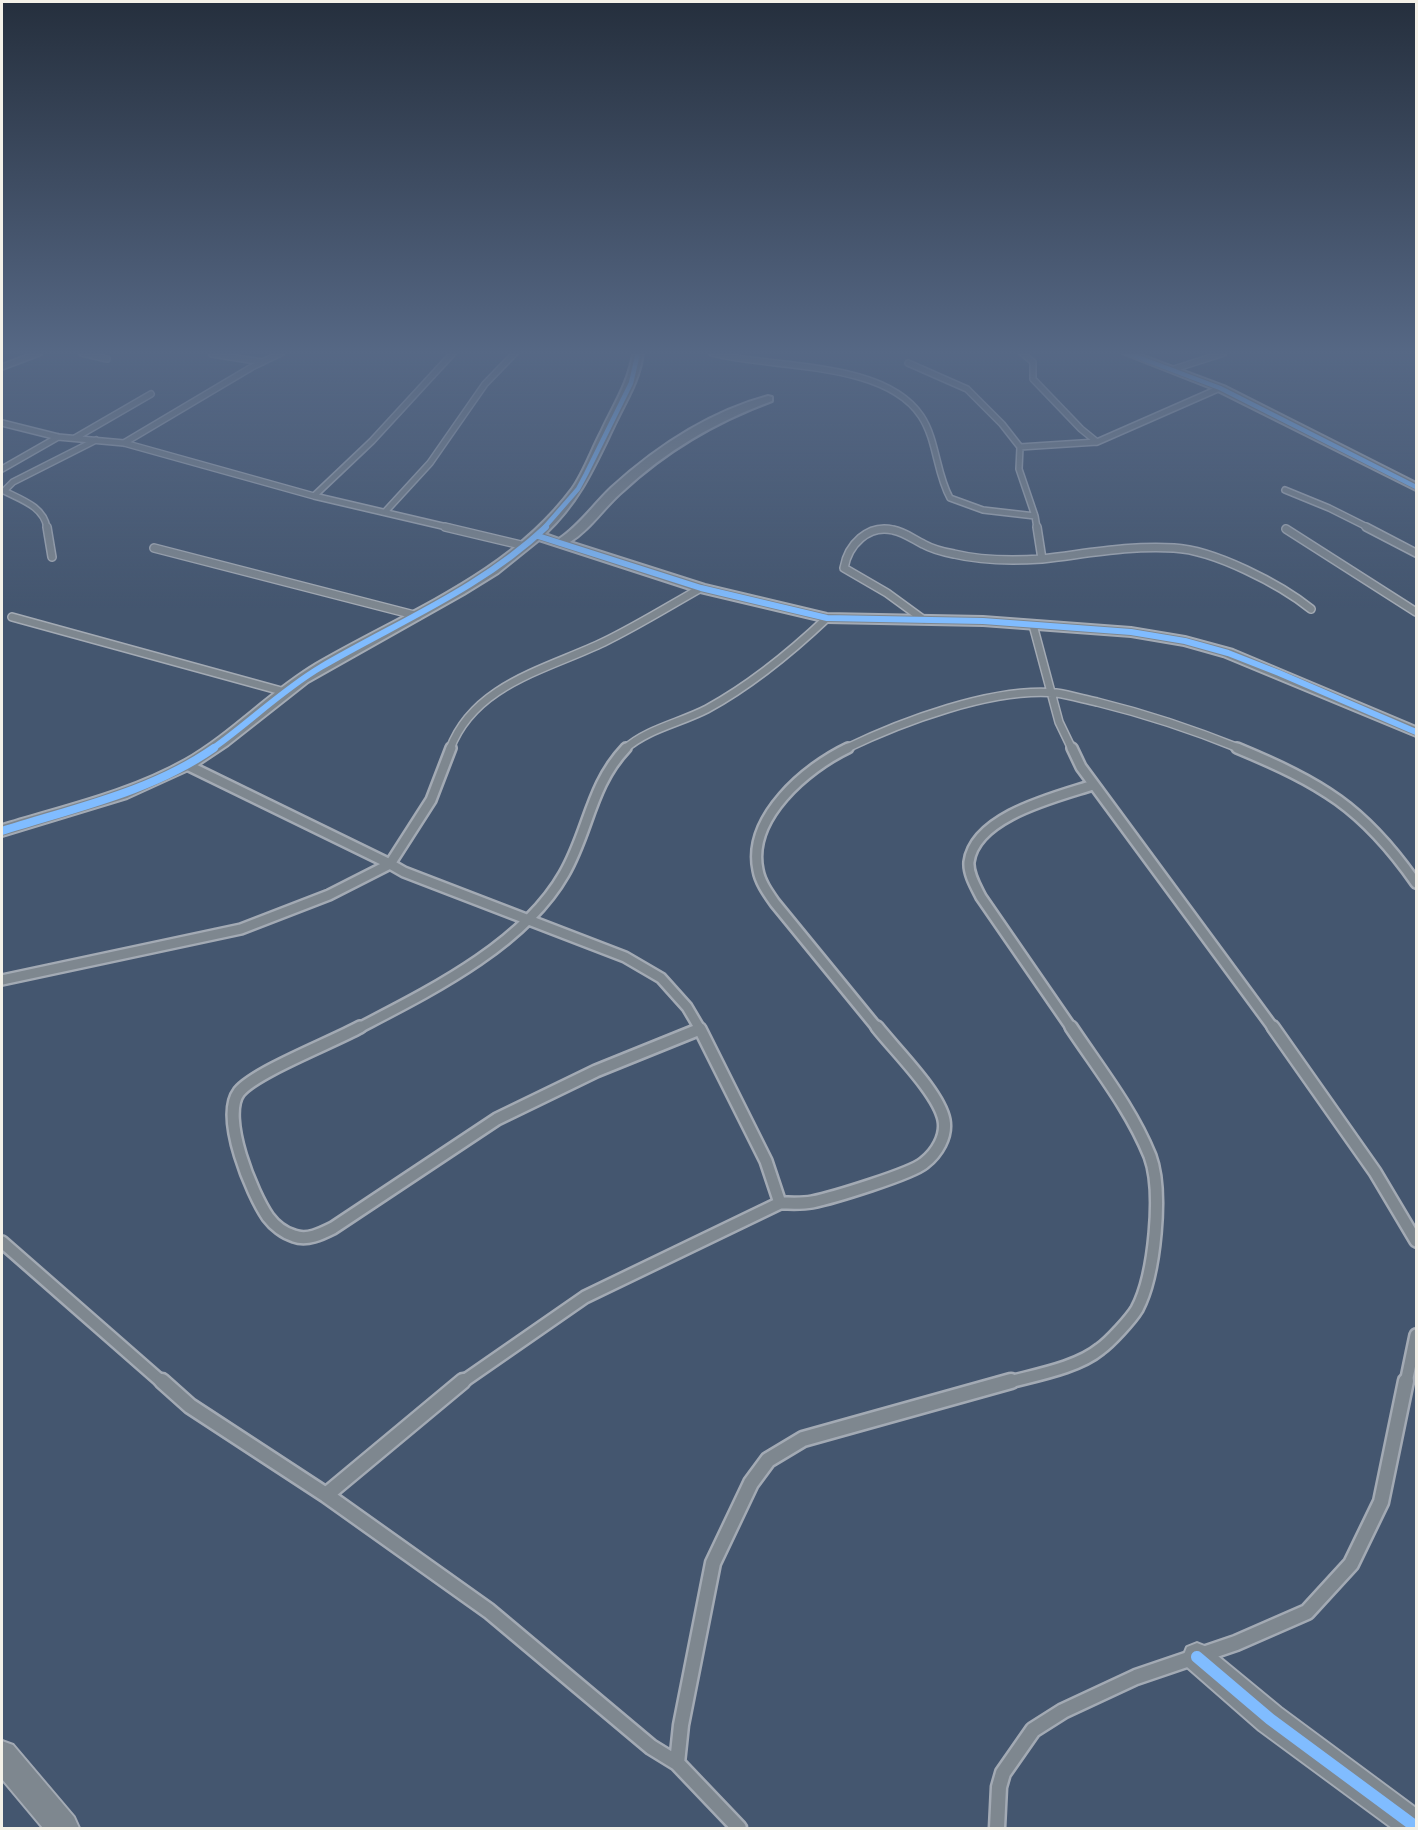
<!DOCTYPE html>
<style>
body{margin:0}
#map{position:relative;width:1418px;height:1830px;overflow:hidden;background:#44566f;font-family:"Playpen Sans",sans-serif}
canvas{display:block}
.frame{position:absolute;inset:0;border:3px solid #f4f1e8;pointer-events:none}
</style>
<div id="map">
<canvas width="1418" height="1830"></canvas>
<div class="frame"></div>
</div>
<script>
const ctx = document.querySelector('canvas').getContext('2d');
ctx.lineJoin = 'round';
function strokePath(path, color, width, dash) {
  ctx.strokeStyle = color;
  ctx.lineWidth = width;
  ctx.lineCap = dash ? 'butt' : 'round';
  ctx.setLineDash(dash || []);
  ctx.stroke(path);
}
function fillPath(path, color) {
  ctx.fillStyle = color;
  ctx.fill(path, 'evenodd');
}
const laneFar4 = new Path2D(`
 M82,353L107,359
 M712,353C772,369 884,360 921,416C937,440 936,473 950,498L983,510L1035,516L1037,528
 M1022,353L1033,362V379L1081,429L1097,442
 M212,354L262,362
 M908,363L967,389L1002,424L1020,447
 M2,367L39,353
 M1174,369L1224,353
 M2,423L58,437L124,443L314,496L451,528
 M75,438L151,394
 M124,443L252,367L281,353
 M2,469L58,437
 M1285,490L1329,508L1369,528
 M314,496L372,441L453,353
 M385,512L430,463L485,384L515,353
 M1035,516L1019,469L1020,447L1097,442L1220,388
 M47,528C44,507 22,500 4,491L13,482L96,440`);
const laneFar3 = new Path2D(`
 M47,527L52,557
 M445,527L525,546
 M1366,527L1416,553
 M1286,529L1416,612
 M154,548L418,616
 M1042,559C1086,554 1130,545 1174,548C1214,550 1280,584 1311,609
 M12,617L285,692
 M924,620L887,593L844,568C848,545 868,524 893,530C904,532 913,539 923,544C932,549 943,552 954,554C983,561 1012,561 1042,559L1037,527
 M1033,625L1059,722L1072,749
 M450,749C474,684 548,669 604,642C637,626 669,606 701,588
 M625,749C647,729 680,723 707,709C751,685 790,653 827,618
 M845,749C901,722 993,687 1056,693C1070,695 1083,699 1097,702C1146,714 1194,730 1241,749`);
const laneFar2 = new Path2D(`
 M848,748C806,768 747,818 758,870C760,882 768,893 775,903L878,1029
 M1072,748L1081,767L1274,1029
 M1237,748C1321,783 1363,807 1416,883
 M187,765L390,864L431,800L451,748
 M2,980L241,929L329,895L390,864L404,872L625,957L661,978L687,1007L700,1029
 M357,1029C428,992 523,946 564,874C589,831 590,786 626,748
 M1072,1029L981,897C976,887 968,874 969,862C975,816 1056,797 1093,785`);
const laneFar1 = new Path2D(`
 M360,1027C333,1042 255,1072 239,1092C220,1117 252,1194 268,1217C274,1225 284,1233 294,1236C307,1241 321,1234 333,1228L497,1119L596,1071L700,1029L766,1161L780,1203
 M1273,1027L1375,1172L1416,1241
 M2,1242L163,1383
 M461,1383L585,1297L780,1203C790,1203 802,1204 812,1202C832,1198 911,1174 924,1163C937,1153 947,1136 944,1120C939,1093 895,1050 877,1027
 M1006,1383C1035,1375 1077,1368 1100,1349C1110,1342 1131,1319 1137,1309C1155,1275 1163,1191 1150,1156C1131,1109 1099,1069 1071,1027
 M1406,1383L1416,1335`);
const lane = new Path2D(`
 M162,1381L190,1406L326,1495L489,1611L651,1747L677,1763L739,1828
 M326,1495L463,1381
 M677,1763L681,1725L713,1563L751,1483L768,1460L803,1439L1011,1381
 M997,1828L999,1787L1003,1773L1033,1730L1063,1711L1136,1677L1236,1643L1307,1612L1351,1564L1381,1502L1406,1381`);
const street = new Path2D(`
 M633,353H643C640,379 627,399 616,422C595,465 581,500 545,534L559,539C580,525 593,505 611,488C656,447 709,412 768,396L772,397V401C715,422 667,450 623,491C604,507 591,529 570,542L705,585L827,614L983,617L1131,628L1185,637L1233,650L1416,727V736L1223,656L1184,645L1131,636L983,625L827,622L696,591L539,540L498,573L464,594L308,682L228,745L195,767L127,798L2,836V825C63,806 128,792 185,760C232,733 269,692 316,664C405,612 508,575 572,489C584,472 591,451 601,432C613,406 629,382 633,353Z
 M1122,353H1136L1224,386L1416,483V490L1216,390Z
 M1197,1643L1207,1647L1281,1708L1416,1808V1828H1392L1259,1730L1187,1667L1183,1657L1187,1647Z
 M2,1741L13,1745L74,1817L79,1828H43L2,1779Z`);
strokePath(laneFar4, '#a3aab4', 8);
strokePath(laneFar3, '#a3aab4', 10);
strokePath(laneFar2, '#a3aab4', 14);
strokePath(laneFar1, '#a3aab4', 16);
strokePath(lane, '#a3aab4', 19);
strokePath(street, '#a3aab4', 4);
strokePath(laneFar4, '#7e878f', 5);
strokePath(laneFar3, '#7e878f', 7);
strokePath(laneFar2, '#7e878f', 9);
strokePath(laneFar1, '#7e878f', 11);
strokePath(lane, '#7e878f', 14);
fillPath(street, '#7e878f');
strokePath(new Path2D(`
 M1127,353L1220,388L1416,487
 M544,528L578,489L586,474L631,383L638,353`), '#80bcff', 4.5);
strokePath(new Path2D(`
 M538,536L701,588L827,618L983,621L1131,632L1185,641L1228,653L1279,673L1416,732
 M212,749C249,723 282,690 321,667C398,622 480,589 546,527`), '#80bcff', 6);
strokePath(new Path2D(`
 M2,831C74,808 151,792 214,748`), '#80bcff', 8);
strokePath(new Path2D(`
 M1197,1657L1270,1719L1416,1827`), '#80bcff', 12);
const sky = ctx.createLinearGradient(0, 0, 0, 609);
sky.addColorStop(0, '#252f3d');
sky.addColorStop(0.58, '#566885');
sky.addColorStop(1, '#56688500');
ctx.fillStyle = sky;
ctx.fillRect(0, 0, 1418, 609);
</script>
